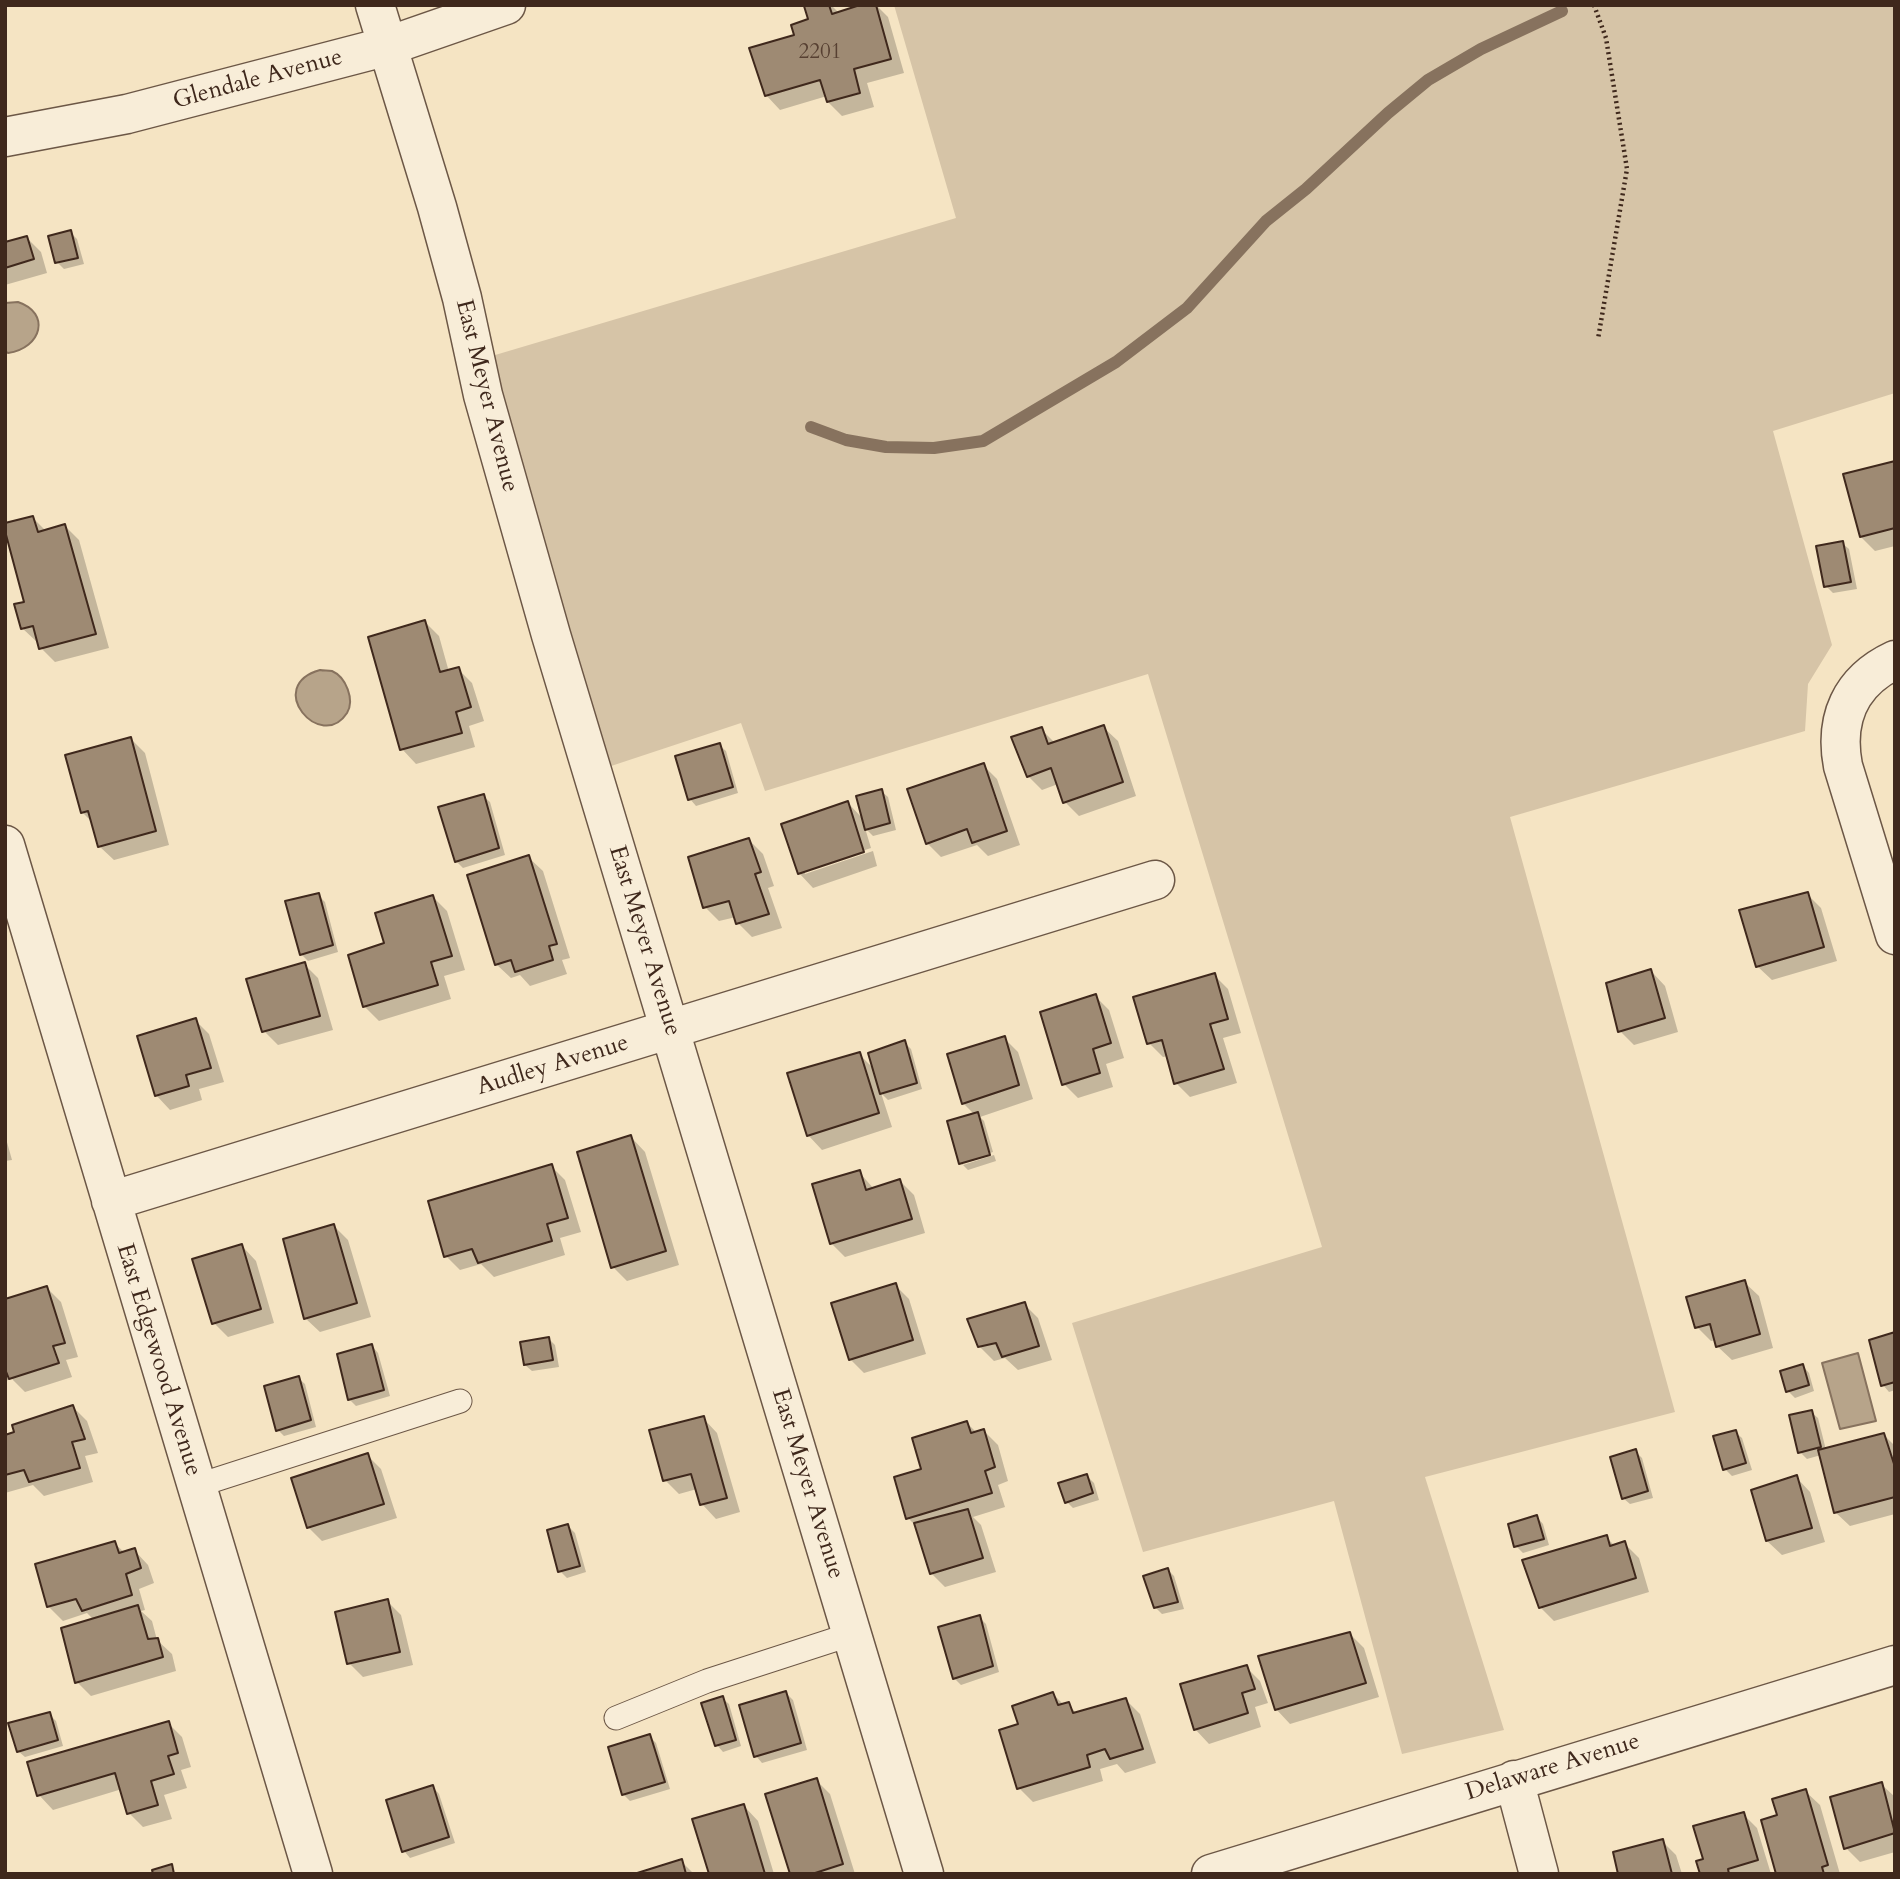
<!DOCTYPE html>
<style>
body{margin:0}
#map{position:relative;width:1900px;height:1879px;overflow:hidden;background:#f5e4c3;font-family:Cardo,serif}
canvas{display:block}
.frame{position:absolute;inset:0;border:7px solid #3f281c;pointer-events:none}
</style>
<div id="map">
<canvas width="1900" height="1879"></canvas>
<div class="frame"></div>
</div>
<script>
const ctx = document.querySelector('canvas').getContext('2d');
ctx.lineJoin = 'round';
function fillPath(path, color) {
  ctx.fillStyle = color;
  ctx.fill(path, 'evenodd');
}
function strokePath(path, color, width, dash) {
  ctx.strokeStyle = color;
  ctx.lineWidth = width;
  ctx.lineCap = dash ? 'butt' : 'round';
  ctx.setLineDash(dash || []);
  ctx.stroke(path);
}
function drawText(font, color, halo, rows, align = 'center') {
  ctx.font = font + ' Cardo,serif';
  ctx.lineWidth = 5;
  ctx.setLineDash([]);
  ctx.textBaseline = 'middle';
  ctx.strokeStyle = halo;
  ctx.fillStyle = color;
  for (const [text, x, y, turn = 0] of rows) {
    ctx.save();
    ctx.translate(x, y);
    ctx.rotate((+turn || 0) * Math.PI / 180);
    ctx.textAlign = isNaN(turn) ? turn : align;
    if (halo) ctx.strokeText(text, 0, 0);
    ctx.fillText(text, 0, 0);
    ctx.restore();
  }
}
fillPath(new Path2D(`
 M894,5H1895V393L1773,431L1832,645L1808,684L1805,731L1510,817L1675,1412L1425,1477L1504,1730L1402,1754L1334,1501L1143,1552L1072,1323L1322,1247L1148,674L765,791L741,723L593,772L475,361L956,218Z`), '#d6c4a7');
const water = new Path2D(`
 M18,302C51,313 42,348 8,353L5,351V303Z
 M320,670C324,671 328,670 332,671C346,677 355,700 347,713C321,753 263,686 320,670Z
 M1858,1353L1876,1421L1840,1429L1822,1363Z`);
fillPath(water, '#b7a48a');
strokePath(water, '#87725e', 2);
fillPath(new Path2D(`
 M813,5H831L839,13L876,5L888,17L904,73L867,83L874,107L842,116L828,102L827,96L780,110L766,95L796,36L810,21L807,7Z
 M70,232L77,239L84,264L64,269L57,262Z
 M27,238L41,252L47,273L5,285V244Z
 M1895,463V546L1875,551L1861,537Z
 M33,518L46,531L65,526L79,540L109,648L55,662L41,648L39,642H37L22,628Z
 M1842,543L1849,549L1857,589L1833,593L1826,586Z
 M425,622L439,636L449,672L458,669L472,683L484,721L469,726L475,747L416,764L402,749Z
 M1103,727L1118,741L1136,796L1079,816L1065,802L1058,784L1042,790L1028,776L1041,729L1055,743Z
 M131,739L145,753L169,845L114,860L99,846L93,823L82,812Z
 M719,745L726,751L738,793L696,806L690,799Z
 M983,765L997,779L1020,845L988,856L977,845L941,857L927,843Z
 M881,791L888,797L896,830L873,836L865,828L871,848L805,870V874L873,851L877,866L813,888L799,873L848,803L864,820Z
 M483,796L490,802L505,855L463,868L456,861Z
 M749,840L763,854L774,886L768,888L782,928L752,937L738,923L736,917L719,921L705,907Z
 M528,857L543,871L570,958L562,960L567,974L530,986L520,975L511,978L496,964Z
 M1807,894L1821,908L1837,961L1772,980L1757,966Z
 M318,895L325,902L338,952L308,961L301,954Z
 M433,897L447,911L465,970L444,976L451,999L379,1021L365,1007L350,956L387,945Z
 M304,964L318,978L333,1030L278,1045L264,1031Z
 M1651,971L1665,986L1678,1032L1634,1045L1620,1031Z
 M1214,975L1228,989L1241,1033L1223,1038L1237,1083L1190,1097L1176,1083L1168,1056L1163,1057L1149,1043Z
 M1095,996L1109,1010L1124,1058L1106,1064L1113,1087L1078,1098L1064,1084Z
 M195,1020L209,1034L224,1082L199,1089L202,1100L170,1110L156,1095Z
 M1004,1038L1018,1052L1033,1099L980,1117L984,1121L993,1152L963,1161V1165L961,1163L975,1115L963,1103Z
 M904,1042L911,1049L922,1089L888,1100L881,1093L892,1127L822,1150L808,1135L859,1054L874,1069Z
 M5,1135L12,1160L5,1161Z
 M631,1137L645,1152L679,1265L627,1281L613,1267Z
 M994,1155L996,1161L968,1170L963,1165Z
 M551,1166L565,1180L581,1232L560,1238L565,1255L494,1277L481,1264L460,1270L446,1256Z
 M859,1172L874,1189L900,1181L914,1195L925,1233L845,1257L831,1243Z
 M334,1226L348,1240L371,1317L320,1332L305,1318Z
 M242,1246L256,1261L274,1323L228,1337L214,1323Z
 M1744,1282L1759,1296L1773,1348L1732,1360L1717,1346L1716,1340L1711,1341L1697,1327Z
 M895,1285L909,1299L926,1354L864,1373L850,1359Z
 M47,1288L61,1302L78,1357L66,1360L72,1377L25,1392L12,1379L5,1381V1301Z
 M1024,1304L1038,1318L1052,1360L1018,1370L1005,1358L994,1361L979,1346Z
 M1895,1334V1390L1889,1392L1883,1385Z
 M548,1338L555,1345L559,1367L532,1371L525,1365Z
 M372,1346L378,1353L390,1396L356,1406L349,1399Z
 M1803,1366L1809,1373L1814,1391L1795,1398L1788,1391Z
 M298,1378L305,1384L316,1427L284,1436L278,1430Z
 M73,1407L87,1421L98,1453L85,1456L93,1482L44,1496L33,1485L5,1493V1437Z
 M1811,1412L1818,1418L1826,1450L1884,1435L1895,1446V1514L1850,1526L1835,1512L1821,1455L1807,1459L1800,1452Z
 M703,1418L717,1433L740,1512L716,1519L702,1504L697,1489L679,1494L665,1480Z
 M967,1423L977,1433L984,1431L998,1445L1008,1481L998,1485L1005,1507L973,1517L981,1525L996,1572L945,1587L931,1573L918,1528L908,1518L924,1470Z
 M1735,1432L1742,1438L1752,1470L1732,1476L1725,1469Z
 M1635,1451L1642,1458L1653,1498L1630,1504L1623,1498Z
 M367,1455L381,1469L397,1518L322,1541L308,1527Z
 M1087,1476L1094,1483L1099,1500L1073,1508L1067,1502Z
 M1796,1477L1810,1492L1825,1542L1782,1555L1767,1541Z
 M1537,1517L1543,1524L1549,1545L1523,1553L1516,1546Z
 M568,1526L575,1533L586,1572L567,1578L560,1571Z
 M1606,1537L1615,1546L1624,1543L1639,1558L1649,1592L1554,1621L1540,1607Z
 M114,1543L125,1553L134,1550L148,1565L154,1583L139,1589L145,1610L141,1611L152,1621L157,1640L172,1654L176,1671L91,1696L77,1682L94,1620L87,1613L63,1621L49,1607L37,1566Z
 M1168,1570L1174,1576L1184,1609L1162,1614L1155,1607Z
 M387,1601L401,1615L413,1665L363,1677L349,1663Z
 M979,1617L986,1624L999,1672L961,1685L954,1678Z
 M1350,1634L1364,1648L1379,1697L1290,1724L1276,1709Z
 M1246,1667L1260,1681L1268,1703L1255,1707L1261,1727L1209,1744L1195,1729Z
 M786,1693L793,1700L807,1750L762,1763L756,1756Z
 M1053,1694L1064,1705L1068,1704L1077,1714L1126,1700L1140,1714L1156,1763L1125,1773L1117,1764L1100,1769L1103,1781L1033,1802L1019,1788L1020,1725Z
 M722,1698L729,1704L741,1746L723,1752L717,1745Z
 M49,1714L56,1721L63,1746L25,1757L18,1751Z
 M168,1723L182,1737L191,1767L181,1770L187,1788L164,1795L172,1819L143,1827L129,1813L122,1789L53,1810L39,1795Z
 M649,1736L656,1743L670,1789L630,1801L623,1794Z
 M816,1780L830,1794L855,1874H792Z
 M1881,1784L1895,1797V1852L1860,1862L1846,1848Z
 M433,1787L439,1794L455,1843L410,1858L404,1851Z
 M1805,1791L1820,1805L1840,1874H1777L1779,1817Z
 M744,1806L758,1821L774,1874H711Z
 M1743,1814L1757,1828L1771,1874H1702L1705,1860Z
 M1662,1841L1676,1855L1682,1874H1620Z
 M681,1861L694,1874H640Z`), '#0003');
strokePath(new Path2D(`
 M811,427L846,440L886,447L934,448L983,441L1116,362L1187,308L1266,221L1306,189L1388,113L1428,80L1481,49L1562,11`), '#87725e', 12);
const building = new Path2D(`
 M829,5L832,14L860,5H876L891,59L854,69L860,93L827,102L820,80L765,96L749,48L794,35L791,25L808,19L804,6Z
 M71,230L78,258L55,263L48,236Z
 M27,236L34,259L5,268V242Z
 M1895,461V528L1860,537L1843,474Z
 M33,516L38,532L65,524L96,634L39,649L33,626L21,629L14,604L24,602L5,531V523Z
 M1843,541L1851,582L1824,587L1816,546Z
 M425,620L440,672L459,667L471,707L456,712L462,733L400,750L368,637Z
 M1104,725L1123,782L1063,803L1051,768L1027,777L1011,737L1042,727L1048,744Z
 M131,737L156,831L98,847L88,811L81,813L65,755Z
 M720,743L733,787L688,800L675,756Z
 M984,763L1007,831L972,843L967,829L926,844L907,789Z
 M882,789L890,823L865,830L856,796Z
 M484,794L499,848L455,862L438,807Z
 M848,801L864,852L798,874L781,824Z
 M749,838L761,872L755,874L769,914L736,924L729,901L703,908L688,857Z
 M529,855L557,944L549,946L553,960L515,972L511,960L495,965L467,875Z
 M1808,892L1824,947L1756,967L1739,910Z
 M319,893L333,945L300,955L285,901Z
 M433,895L452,956L431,962L438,985L363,1007L348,955L384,943L375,913Z
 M305,962L320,1016L262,1032L246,979Z
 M1651,969L1665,1018L1618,1032L1606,983Z
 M1215,973L1228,1019L1210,1024L1224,1069L1174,1084L1162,1040L1147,1044L1133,997Z
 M1096,994L1111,1043L1093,1049L1100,1073L1062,1085L1040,1012Z
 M196,1018L211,1068L186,1075L189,1086L155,1096L137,1036Z
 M1005,1036L1019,1085L962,1104L947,1054Z
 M905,1040L917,1083L880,1094L868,1053Z
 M860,1052L879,1113L807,1136L787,1073Z
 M978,1112L990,1155L959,1164L947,1121Z
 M631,1135L666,1251L611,1268L577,1152Z
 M552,1164L568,1218L547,1224L552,1241L478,1263L472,1249L444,1257L428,1201Z
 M860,1170L866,1190L900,1179L912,1219L830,1244L812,1184Z
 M334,1224L357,1303L304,1319L283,1239Z
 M242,1244L261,1309L212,1324L192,1259Z
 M1745,1280L1760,1334L1716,1347L1710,1324L1695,1328L1686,1297Z
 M896,1283L913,1340L849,1360L831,1303Z
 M47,1286L65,1343L53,1346L59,1363L9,1379L5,1369V1299Z
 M1025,1302L1039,1346L1002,1357L996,1343L978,1347L967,1319Z
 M1895,1332V1382L1881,1386L1869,1340Z
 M549,1337L553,1360L524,1365L520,1342Z
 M372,1344L384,1390L348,1400L337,1354Z
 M1803,1364L1809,1385L1786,1392L1780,1371Z
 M299,1376L311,1420L276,1431L264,1386Z
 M73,1405L85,1439L72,1442L80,1468L29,1482L24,1470L5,1475V1435L14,1432L12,1425Z
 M1812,1410L1821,1447L1798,1453L1789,1415Z
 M704,1416L727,1498L700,1505L691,1474L663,1481L649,1430Z
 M967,1421L971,1433L984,1429L995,1467L985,1471L992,1493L906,1519L894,1477L921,1469L912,1438Z
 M1736,1430L1746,1463L1723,1470L1713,1436Z
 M1884,1433L1895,1467V1497L1834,1513L1818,1450Z
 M1636,1449L1648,1491L1622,1499L1610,1457Z
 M368,1453L384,1504L307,1528L291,1478Z
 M1087,1474L1093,1493L1065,1503L1058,1483Z
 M1797,1475L1812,1528L1766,1541L1751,1490Z
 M968,1509L983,1558L930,1574L914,1523Z
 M1537,1515L1544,1539L1514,1547L1508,1524Z
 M568,1524L580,1566L558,1572L547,1530Z
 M1607,1535L1610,1546L1625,1541L1636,1578L1539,1608L1522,1560Z
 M115,1541L119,1553L135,1548L141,1568L126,1574L132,1595L82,1611L76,1599L47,1607L35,1564Z
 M1168,1568L1178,1602L1154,1608L1143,1576Z
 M388,1599L400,1652L347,1664L335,1612Z
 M138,1605L148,1639L158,1638L163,1657L75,1683L61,1628Z
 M980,1615L993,1666L953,1679L938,1627Z
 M1350,1632L1366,1683L1275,1710L1258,1656Z
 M1247,1665L1255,1689L1242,1693L1248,1713L1194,1730L1180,1684Z
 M786,1691L801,1743L754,1757L739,1705Z
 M1053,1692L1058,1705L1069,1702L1073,1713L1126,1698L1143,1749L1110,1759L1105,1749L1087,1755L1090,1767L1017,1789L999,1730L1018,1724L1012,1706Z
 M723,1696L736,1740L715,1746L701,1703Z
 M50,1712L58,1740L17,1752L8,1723Z
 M169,1721L178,1753L168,1756L174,1774L151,1781L158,1805L127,1814L115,1773L37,1796L27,1762Z
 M650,1734L665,1782L622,1795L608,1747Z
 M817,1778L843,1864L812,1874H790L765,1794Z
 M1882,1782L1895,1833L1844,1849L1830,1797Z
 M433,1785L449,1837L402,1852L386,1800Z
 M1806,1789L1828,1865L1822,1867L1824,1874H1776L1761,1820L1777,1815L1772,1799Z
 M744,1804L765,1874H709L692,1819Z
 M1744,1812L1758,1860L1728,1869L1729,1874H1700L1696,1861L1703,1859L1693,1826Z
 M1663,1839L1672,1874H1618L1613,1852Z
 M682,1859L686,1874H634Z
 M172,1864L174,1874H153L152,1870Z`);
fillPath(building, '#9e8a73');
strokePath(building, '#3f281c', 2);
const service = new Path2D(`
 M196,1486L460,1401
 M616,1718L707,1681L852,1634`);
const minor = new Path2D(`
 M375,5L437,207L462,298L483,395L551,635L924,1874
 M5,137L127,114L388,46L506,5
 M1895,660C1850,681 1834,719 1843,766L1895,935
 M5,845L313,1874
 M111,1201L1155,880
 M1514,1780L1539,1874
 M1211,1874L1895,1665`);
strokePath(service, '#6c5746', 25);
strokePath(minor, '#6c5746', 41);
strokePath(new Path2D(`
 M1594,5L1606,38L1627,169L1598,339`), '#3f281c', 4.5, [2, 3.5]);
strokePath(service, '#f8edd8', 23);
strokePath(minor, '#f8edd8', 38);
drawText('21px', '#574032', null, [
 ["2201",820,53]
]);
drawText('24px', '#3f281c', '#f8edd8', [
 ["Glendale Avenue",258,80,-15],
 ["East Meyer Avenue",486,396,76],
 ["East Meyer Avenue",644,941,73],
 ["Audley Avenue",553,1066,-17],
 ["East Edgewood Avenue",158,1360,73],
 ["East Meyer Avenue",807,1484,73],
 ["Delaware Avenue",1553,1768,-17]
]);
</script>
